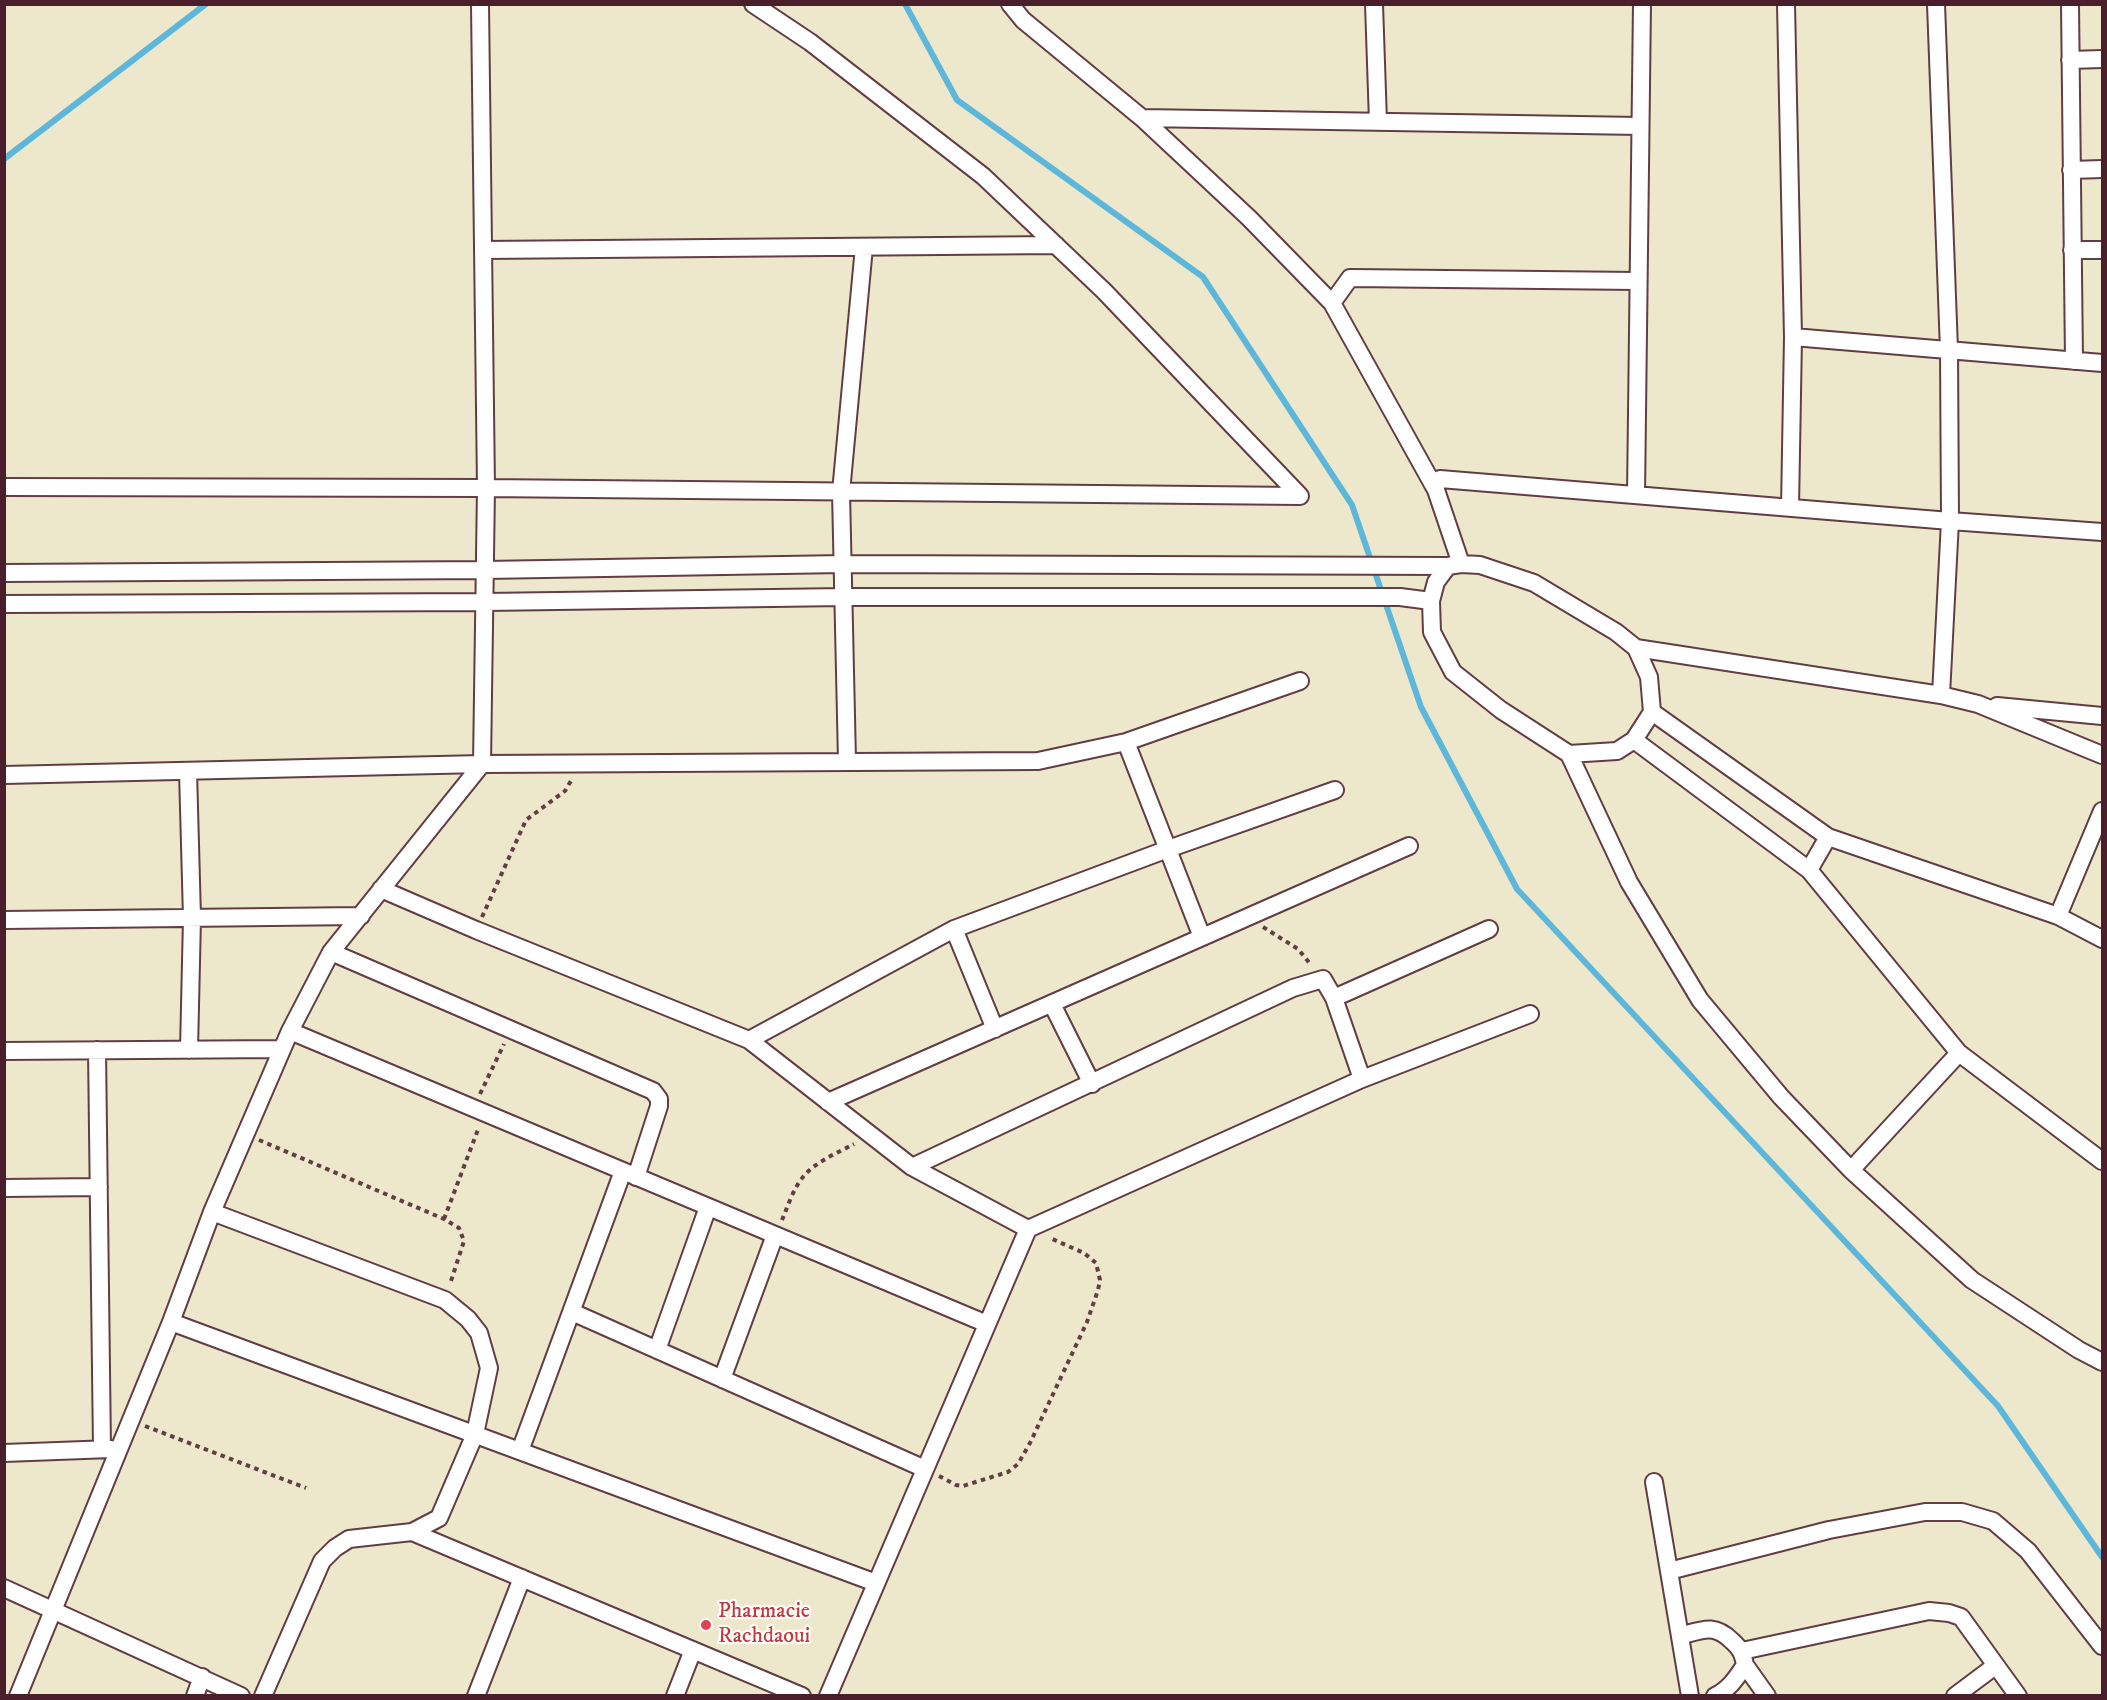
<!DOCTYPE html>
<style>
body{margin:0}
#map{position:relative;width:2107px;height:1700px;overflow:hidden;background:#ede7cc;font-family:"IM FELL DW Pica",serif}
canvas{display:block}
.frame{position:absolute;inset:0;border:6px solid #4a1f2b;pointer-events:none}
</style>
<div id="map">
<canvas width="2107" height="1700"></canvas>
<div class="frame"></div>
</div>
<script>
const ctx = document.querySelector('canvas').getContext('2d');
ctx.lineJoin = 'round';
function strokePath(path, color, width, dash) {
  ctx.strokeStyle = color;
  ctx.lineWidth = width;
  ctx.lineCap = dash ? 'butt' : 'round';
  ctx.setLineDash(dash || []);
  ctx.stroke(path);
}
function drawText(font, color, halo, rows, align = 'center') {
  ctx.font = font + ' "IM FELL DW Pica",serif';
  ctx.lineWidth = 4.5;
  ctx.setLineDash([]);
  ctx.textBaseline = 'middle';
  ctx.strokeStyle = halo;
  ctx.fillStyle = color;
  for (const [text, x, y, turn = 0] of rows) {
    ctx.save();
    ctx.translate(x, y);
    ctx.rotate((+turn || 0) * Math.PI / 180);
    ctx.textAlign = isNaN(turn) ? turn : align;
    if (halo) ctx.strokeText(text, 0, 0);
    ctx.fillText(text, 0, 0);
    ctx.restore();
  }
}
strokePath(new Path2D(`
 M905,4L957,100L1203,277L1352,505L1421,707L1517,889L1998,1406L2102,1557
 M4,159L206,4`), '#5cb7da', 6);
const street = new Path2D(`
 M753,4L810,42L983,176L1104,291L1300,496
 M1010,4L1023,20L1142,118L1249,218L1332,303L1436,490
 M1374,4L1378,122
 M1786,4L1793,337L1790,508
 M1936,4L1949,350L1950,521L1941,695
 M2070,4L2074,361
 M2070,60L2102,59
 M1142,118L1640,126
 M2071,170L2102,169
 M483,250L1056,245
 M2072,250H2102
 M1332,303L1350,278L1638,281
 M1793,337L2102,363
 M4,487L486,488L1300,496
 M1636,495L1642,4
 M1461,564L1436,490V484L1440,479L1950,521L2102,532
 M1461,564L1480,565L1534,583L1616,632L1636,648L1649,677L1652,712L1634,740L1617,751L1569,754L1501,710L1453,672L1432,632L1431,601L1436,582L1448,566Z
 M4,573L485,570L843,564L1448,566
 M4,604L485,602L844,597H1400L1431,601
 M1636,648L1941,695L1978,704L2102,755
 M1997,706L2102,716
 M1652,712L1828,837L2058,916L2102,939
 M1634,740L1809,870L1959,1053L2102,1161
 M1126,742L1202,937
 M1569,754L1629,882L1700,1000L1781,1097L1851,1170L1972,1280L2079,1350L2102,1362
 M847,761L841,492L864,247
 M188,771L192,918L189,1050
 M4,775L482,764L1038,761L1126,742L1300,681
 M1809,870L1828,837
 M381,889L476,930L749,1040L912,1167L1028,1229
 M2058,916L2102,811
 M4,920L361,916
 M954,929L995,1029
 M331,952L653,1091L659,1099V1106L636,1177
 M1334,998L1489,929
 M1052,1004L1092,1084
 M290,1031L987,1324
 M749,1040L954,929L1168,849L1335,790
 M97,1050L102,1449
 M4,1051L281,1049
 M828,1102L1409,846
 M912,1167L1293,988L1323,979L1334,998L1362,1079
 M1851,1170L1959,1053
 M4,1188L99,1187
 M212,1212L445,1300L468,1319L479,1333L489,1368L475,1434L439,1518L412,1532L349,1539L335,1548L322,1561L263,1696
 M572,1312L925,1469
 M171,1322L876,1583
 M657,1350L708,1207
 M722,1379L775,1235
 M520,1451L623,1171
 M4,1453L111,1449
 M1654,1482L1690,1696
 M412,1532L802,1696
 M1669,1571L1829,1530L1925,1512H1962L1993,1521L2028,1551L2102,1646
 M4,1588L241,1696
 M1680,1636C1702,1630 1714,1623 1732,1641C1741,1649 1743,1654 1745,1665C1737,1677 1729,1690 1715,1696
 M1742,1651L1929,1611L1949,1613L1961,1617L2018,1696
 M1745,1665L1767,1696
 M18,1696L171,1322L212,1212L290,1031L331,952L482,764L486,488L480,4
 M195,1696L202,1677
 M476,1696L522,1578
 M675,1696L693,1650
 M828,1696L1028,1229L1362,1079L1530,1014
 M1955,1696L1995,1666`);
strokePath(street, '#623d43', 20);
strokePath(new Path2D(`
 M482,917L526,820L565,791L572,779
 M1263,927L1298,949L1311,965
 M480,1094L504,1044
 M259,1140L444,1219L459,1228L464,1241L450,1284
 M444,1219L479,1127
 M782,1220C788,1206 793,1189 803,1177C815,1162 837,1153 854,1144
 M145,1426L306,1488
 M939,1476L956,1485L963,1486L1008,1472L1018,1464L1030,1443L1087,1322L1098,1290L1100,1280L1096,1263L1084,1253L1050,1238`), '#623d43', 4, [4.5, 4.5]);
strokePath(street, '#fff', 16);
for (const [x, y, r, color] of [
 [706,1625,6,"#e0444e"]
]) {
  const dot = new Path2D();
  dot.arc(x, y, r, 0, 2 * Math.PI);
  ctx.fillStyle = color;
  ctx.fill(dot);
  strokePath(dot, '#fdfcf7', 2);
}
drawText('22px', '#be3a42', '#fdfcf7', [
 ["Pharmacie",718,1612],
 ["Rachdaoui",718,1637]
], 'left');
</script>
